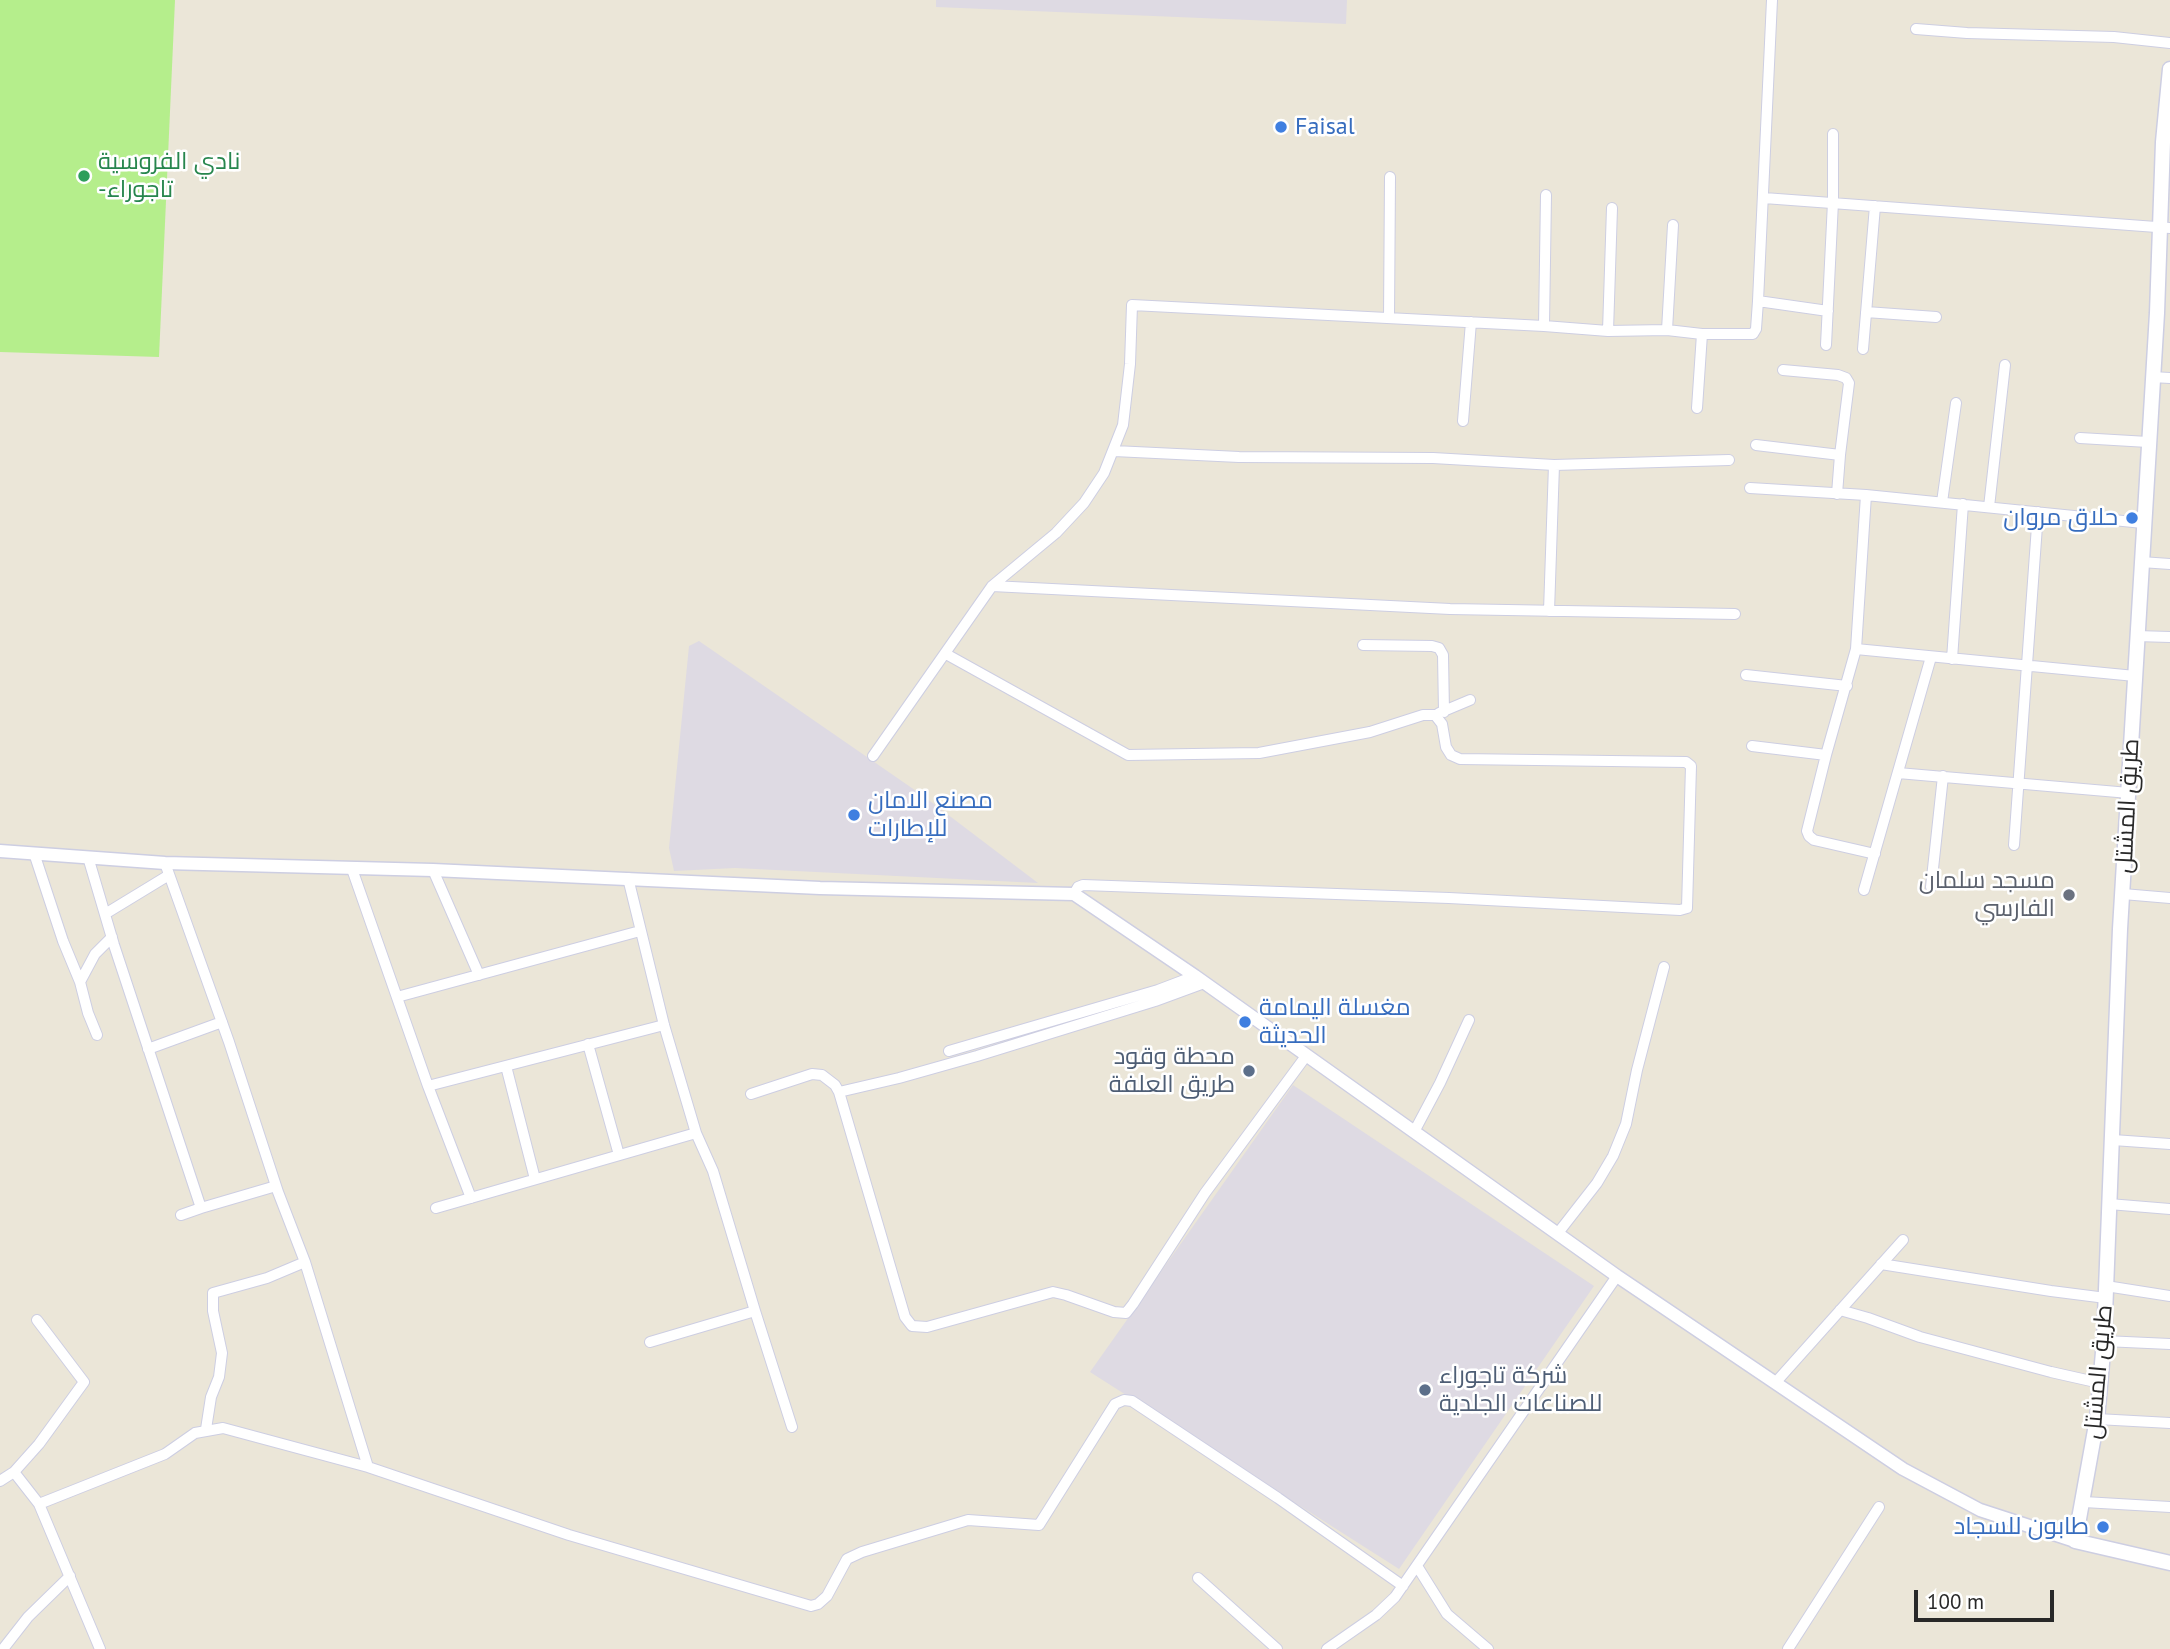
<!DOCTYPE html>
<meta charset="utf-8">
<style>
body{margin:0}
#map{position:relative;width:2170px;height:1649px;overflow:hidden;background:#ebe6d8;font-family:"PT Sans",sans-serif}
canvas{display:block}
.scale{position:absolute;left:1914px;top:1590px;width:140px;height:32px;box-sizing:border-box;border:4px solid #282828;border-top:0;padding-left:9px;font-size:21px;line-height:24px;white-space:nowrap;color:#282828;-webkit-text-stroke:5px #fff;paint-order:stroke}
</style>
<div id="map">
<canvas width="2170" height="1649"></canvas>
<div class="scale">100 m</div>
</div>
<script>
const context = document.querySelector('canvas').getContext('2d');
context.lineJoin = 'round';
function fillPath(path, color) { context.fillStyle = color; context.fill(path, 'evenodd'); }
const poly = rows => new Path2D(rows.map(r => 'M' + r).join(''));
function stroke(path, color, width, dash) { context.strokeStyle = color; context.lineWidth = width; context.lineCap = dash ? 'butt' : 'round'; context.setLineDash(dash || []); context.stroke(path); }
function write(font, color, halo, rows, align = 'center') {
  context.font = font + ' "PT Sans",Cairo,sans-serif'; context.lineWidth = 5; context.setLineDash([]); context.textBaseline = 'middle'; context.strokeStyle = halo; context.fillStyle = color; for (const [text, x, y, turn = 0] of rows) {
    context.save(); context.translate(x, y); context.rotate((+turn || 0) * Math.PI / 180); context.textAlign = isNaN(turn) ? turn : align; if (halo) context.strokeText(text, 0, 0); context.fillText(text, 0, 0); context.restore();
  }
}
const industrial = poly([
 [936,0,1347,0,1346,24,936,7],
 [699,641,922,795,1038,883,735,868,674,871,669,848,689,646],
 [1293,1085,1594,1286,1399,1569,1090,1372]
]);
const pitch = poly([
 [0,0,175,0,159,357,0,352]
]);
const minor = poly([
 [1916,29,1967,33,2114,37,2170,43],
 [1764,198,2170,228],
 [1758,301,1828,311],
 [1866,312,1936,317],
 [1389,318,1390,177],
 [1544,326,1546,195],
 [1667,330,1673,225],
 [1608,331,1612,208],
 [1826,345,1833,202,1833,134],
 [1863,349,1875,206],
 [1783,370,1838,375,1846,378,1849,383,1840,455,1837,494],
 [2152,377,2170,378],
 [1697,408,1702,334],
 [1463,421,1471,322],
 [2080,438,2148,442],
 [1756,445,1840,455],
 [1114,451,1239,457,1433,458,1554,465,1729,460],
 [1750,488,1866,495,2143,523],
 [1866,495,1856,649,1826,755,1807,831,1809,836,1814,840,1875,854],
 [1942,502,1956,403],
 [1989,507,2005,365],
 [2141,562,2170,564],
 [992,586,1450,609,1735,614],
 [1549,611,1554,465],
 [2136,636,2170,637],
 [1363,645,1432,646,1439,648,1443,655,1444,712],
 [1856,649,2135,676],
 [946,654,1128,755,1259,753,1370,732,1423,715,1435,715,1442,724,1446,747,1451,755,1460,759,1686,762,1691,766,1687,908,1680,910,1449,898,1083,885,1078,887,1074,894],
 [1952,659,1963,504],
 [1746,675,1847,686],
 [1439,713,1470,700],
 [1752,746,1826,755],
 [873,756,992,586,1056,533,1084,503,1104,473,1123,425,1130,364,1132,305,1544,326,1608,331,1667,330,1702,334,1753,334,1756,329,1758,301,1772,0],
 [1898,773,2129,793],
 [2014,845,2038,512],
 [34,853,63,941,80,982],
 [88,857,114,945,201,1208,276,1186],
 [352,869,428,1086,471,1198],
 [433,870,479,975],
 [628,878,664,1025,696,1133,713,1171,755,1311,792,1427],
 [1931,887,1943,776],
 [1864,890,1931,657],
 [2123,894,2170,898],
 [105,914,169,875],
 [397,997,640,931],
 [97,1035,88,1013,80,982,95,954,112,937],
 [588,1044,619,1155],
 [148,1049,222,1022],
 [949,1051,1158,990,1195,976],
 [506,1066,535,1179],
 [428,1086,664,1025],
 [839,1092,899,1078,977,1056,1155,1001,1204,983],
 [751,1094,812,1074,822,1075,835,1085,839,1092,905,1317,912,1326,927,1327,1053,1292,1066,1295,1114,1312,1126,1313,1133,1304,1205,1193,1306,1056],
 [1414,1132,1440,1083,1469,1020],
 [2113,1140,2170,1144],
 [2109,1204,2170,1209],
 [436,1208,696,1133],
 [181,1215,201,1208],
 [1558,1233,1597,1183,1613,1156,1626,1124,1637,1070,1664,967],
 [1881,1264,2051,1291,2106,1298],
 [2106,1286,2170,1296],
 [1840,1310,1868,1318,1920,1337,2051,1372,2100,1383],
 [37,1320,84,1382,39,1444,14,1472,39,1504],
 [2104,1341,2170,1344],
 [650,1342,755,1311],
 [1776,1382,1903,1240],
 [2097,1419,2170,1423],
 [206,1429,211,1397,219,1377,222,1353,213,1311,213,1293,267,1278,305,1262],
 [368,1467,569,1535,811,1606,818,1604,827,1596,847,1559,862,1552,968,1520,1039,1525,1115,1404,1124,1400,1132,1401,1278,1498,1403,1586],
 [0,1481,14,1472],
 [2084,1502,2170,1507],
 [1417,1566,1447,1614,1488,1649],
 [1198,1578,1277,1649],
 [3,1649,28,1617,70,1576],
 [100,1649,39,1504,165,1454,195,1433,223,1428,368,1467,305,1262,278,1192,229,1042,165,863],
 [1327,1649,1376,1615,1395,1597,1617,1276],
 [1788,1649,1879,1507]
]);
const tertiary = poly([
 [0,851,165,863,433,870,820,888,1074,894,1195,976,1617,1276,1903,1469,1980,1510,2075,1541]
]);
const secondary = poly([
 [2170,69,2163,142,2157,313,2120,929,2104,1341,2097,1419,2075,1541,2170,1563]
]);
const markers = [
 [1281,127,7,"#3f7fe0"],
 [84,176,7,"#2e9e5b"],
 [2132,518,7,"#3f7fe0"],
 [854,815,7,"#3f7fe0"],
 [2069,895,7,"#6b7280"],
 [1245,1022,7,"#3f7fe0"],
 [1249,1071,7,"#5c6f8a"],
 [1425,1390,7,"#5c6f8a"],
 [2103,1527,7,"#3f7fe0"]
];
const shopNames = [
 ["Faisal",1295,127],
 ["حلاق مروان",2118,518,"right"],
 ["مصنع الامان",868,801],
 ["للإطارات",868,829],
 ["مغسلة اليمامة",1259,1008],
 ["الحديثة",1259,1036],
 ["طابون للسجاد",2089,1527,"right"]
];
const leisureNames = [
 ["نادي الفروسية",98,162],
 ["-تاجوراء",98,190]
];
const streetNames = [
 ["طريق المشتل",2128,806,-87],
 ["طريق المشتل",2099,1372,-85]
];
const worshipNames = [
 ["مسجد سلمان",2055,881],
 ["الفارسي",2055,909]
];
const serviceNames = [
 ["محطة وقود",1235,1057],
 ["طريق العلفة",1235,1085],
 ["شركة تاجوراء",1439,1376,"left"],
 ["للصناعات الجلدية",1439,1404,"left"]
];
fillPath(industrial, '#dedae3');
fillPath(pitch, '#b5ee8c');
stroke(minor, '#cdcee2', 12);
stroke(tertiary, '#cdcee2', 15);
stroke(secondary, '#cdcee2', 17);
stroke(minor, '#fff', 10);
stroke(tertiary, '#fff', 12);
stroke(secondary, '#fff', 14);
for (const [x, y, r, color] of markers) { const dot = new Path2D(); dot.arc(x, y, r, 0, 2 * Math.PI); context.fillStyle = color; context.fill(dot); stroke(dot, '#fff', 2.5); }
write('24px', '#366cbe', '#fff', shopNames, 'left');
write('24px', '#27864d', '#fff', leisureNames, 'left');
write('24px', '#282828', '#fff', streetNames);
write('24px', '#5b616d', '#fff', worshipNames, 'right');
write('24px', '#4e5e75', '#fff', serviceNames, 'right');
</script>
